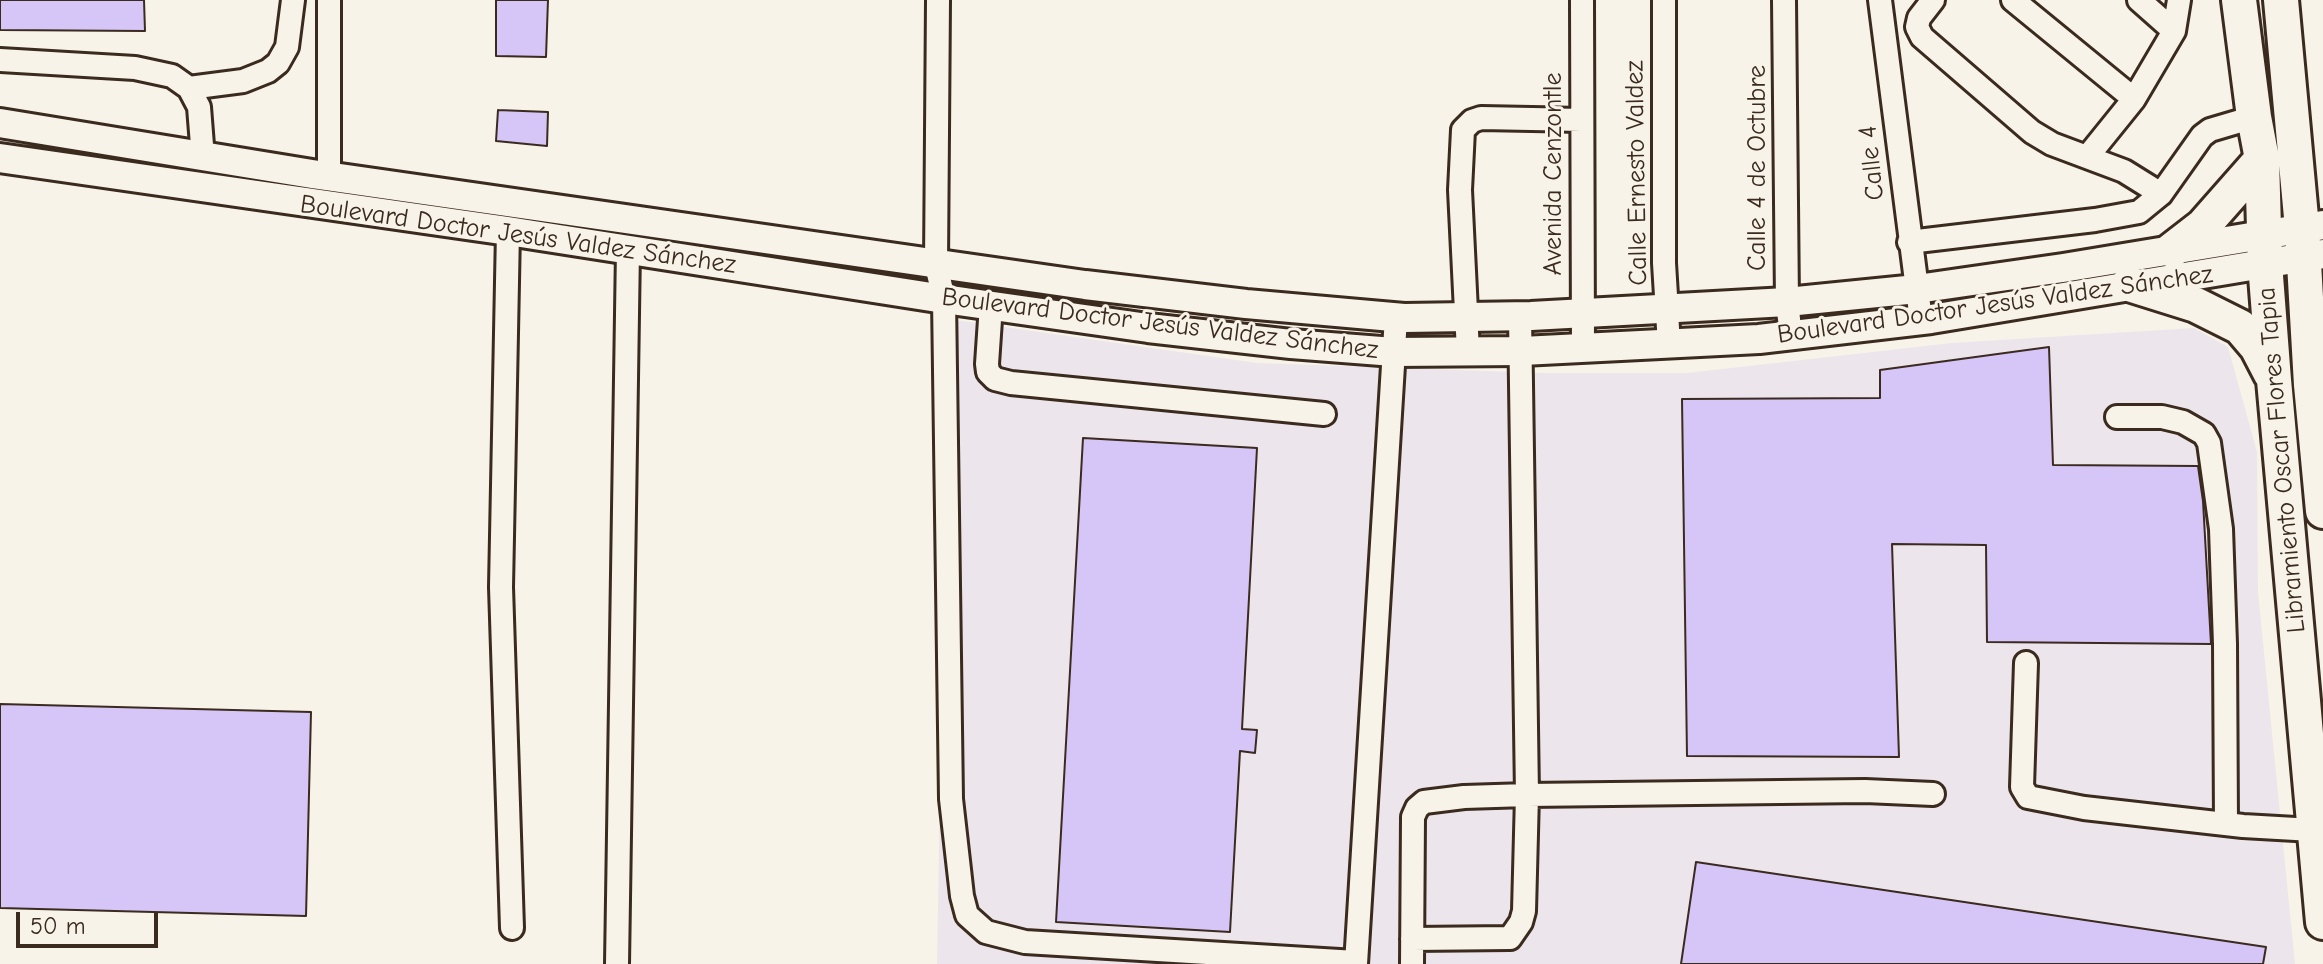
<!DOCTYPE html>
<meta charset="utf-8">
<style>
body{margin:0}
#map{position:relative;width:2323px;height:964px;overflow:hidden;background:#f7f3e8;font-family:"Comic Neue",sans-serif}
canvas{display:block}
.scale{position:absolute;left:16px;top:912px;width:142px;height:36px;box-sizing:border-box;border:4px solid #3b2a1e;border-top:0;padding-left:10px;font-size:24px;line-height:28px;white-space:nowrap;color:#3b2a1e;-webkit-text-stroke:6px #f7f3e8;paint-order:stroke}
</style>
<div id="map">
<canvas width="2323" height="964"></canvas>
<div class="scale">50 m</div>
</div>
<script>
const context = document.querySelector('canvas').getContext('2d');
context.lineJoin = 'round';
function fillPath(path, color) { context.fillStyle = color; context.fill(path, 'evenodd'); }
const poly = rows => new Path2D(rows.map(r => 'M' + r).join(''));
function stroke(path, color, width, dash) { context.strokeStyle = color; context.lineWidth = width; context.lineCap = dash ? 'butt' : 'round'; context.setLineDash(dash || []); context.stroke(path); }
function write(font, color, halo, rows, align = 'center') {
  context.font = font + ' "Comic Neue",sans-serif'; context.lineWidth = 6; context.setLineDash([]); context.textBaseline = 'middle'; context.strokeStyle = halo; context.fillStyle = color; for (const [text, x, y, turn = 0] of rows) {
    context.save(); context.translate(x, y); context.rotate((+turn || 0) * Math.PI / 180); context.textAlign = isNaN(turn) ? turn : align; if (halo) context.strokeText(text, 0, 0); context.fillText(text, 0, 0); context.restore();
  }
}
const built = poly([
 [948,319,1257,363,1544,373,1687,373,1952,343,2194,328,2228,347,2257,452,2258,592,2295,964,937,964]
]);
const building = poly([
 [0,0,144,0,145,31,0,30,0,0],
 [496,0,548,0,546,57,496,56,496,0],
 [498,110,548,112,547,146,496,141,498,110],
 [2049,347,2053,465,2198,466,2203,501,2211,644,1987,642,1986,545,1892,544,1899,757,1687,756,1682,399,1880,398,1880,370,2049,347],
 [1083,438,1257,448,1242,729,1257,730,1255,753,1240,751,1230,932,1056,922,1083,438],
 [0,704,311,712,306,916,0,908,0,704],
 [1696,862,2266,947,2263,964,1681,964,1696,862]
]);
const minor = poly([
 [938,0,936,265,944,299,951,799,962,896,967,915,986,932,1025,942,1356,962],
 [1582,0,1583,348],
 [1664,0,1664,263,1669,345],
 [1784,0,1787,302,1791,336],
 [1880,0,1921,320],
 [1933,0,1919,18,1917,27,1922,37,2032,132,2052,144,2124,171,2161,194],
 [2013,0,2134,99],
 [2139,0,2174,31],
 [0,60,135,68,172,76,189,88,199,107,203,158],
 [189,88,243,81,268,71,278,63,287,47,293,0],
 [2088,156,2134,99,2174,31,2179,0],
 [329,177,329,0],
 [508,231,501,587,512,928],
 [1909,242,2095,220,2139,212,2161,194,2202,136,2210,130,2254,117],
 [991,305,987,364,988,372,995,379,1011,383,1324,414],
 [1468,352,1460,190,1463,130,1472,121,1481,118,1582,120],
 [2117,417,2162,417,2183,422,2204,434,2209,443,2221,529,2225,644,2226,824],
 [2026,663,2022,787,2028,797,2084,808,2243,826,2313,830,2323,827],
 [1412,939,1510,938,1521,922,1524,911,1527,795,1520,316],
 [617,964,628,249],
 [1356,964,1396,317],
 [1412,964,1413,817,1417,808,1424,802,1464,797,1527,795,1865,791,1933,794]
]);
const major = poly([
 [0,123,312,174,1085,285,1246,304,1404,318,1531,316,1787,302,1917,289,2063,268,2323,225],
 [0,158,508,231,944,299,1148,328,1291,344,1394,352,1522,351,1759,339,1931,319,2323,254]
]);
const highway = poly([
 [2239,0,2254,117,2262,159,2265,263,2274,380,2323,922],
 [2281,0,2302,228,2311,385,2323,511],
 [2172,250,2203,226,2262,159],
 [2129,284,2196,305,2240,327,2257,347,2271,374]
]);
const streetNames = [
 ["Calle 4",1872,163,-96],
 ["Calle 4 de Octubre",1758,168,-90],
 ["Calle Ernesto Valdez",1637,173,-91],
 ["Avenida Cenzontle",1554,174,-90],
 ["Boulevard Doctor Jesús Valdez Sánchez",518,235,8],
 ["Boulevard Doctor Jesús Valdez Sánchez",1995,305,-8],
 ["Boulevard Doctor Jesús Valdez Sánchez",1160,324,7],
 ["Libramiento Oscar Flores Tapia",2282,460,-95]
];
fillPath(built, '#ede5ec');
fillPath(building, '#d6c5f7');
stroke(building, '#3b2a1e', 2);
stroke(minor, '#3b2a1e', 28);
stroke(major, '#3b2a1e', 34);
stroke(highway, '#3b2a1e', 40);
stroke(minor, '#f7f3e8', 22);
stroke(major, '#f7f3e8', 28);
stroke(highway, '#f7f3e8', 34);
write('26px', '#3b2a1e', '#f7f3e8', streetNames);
</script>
